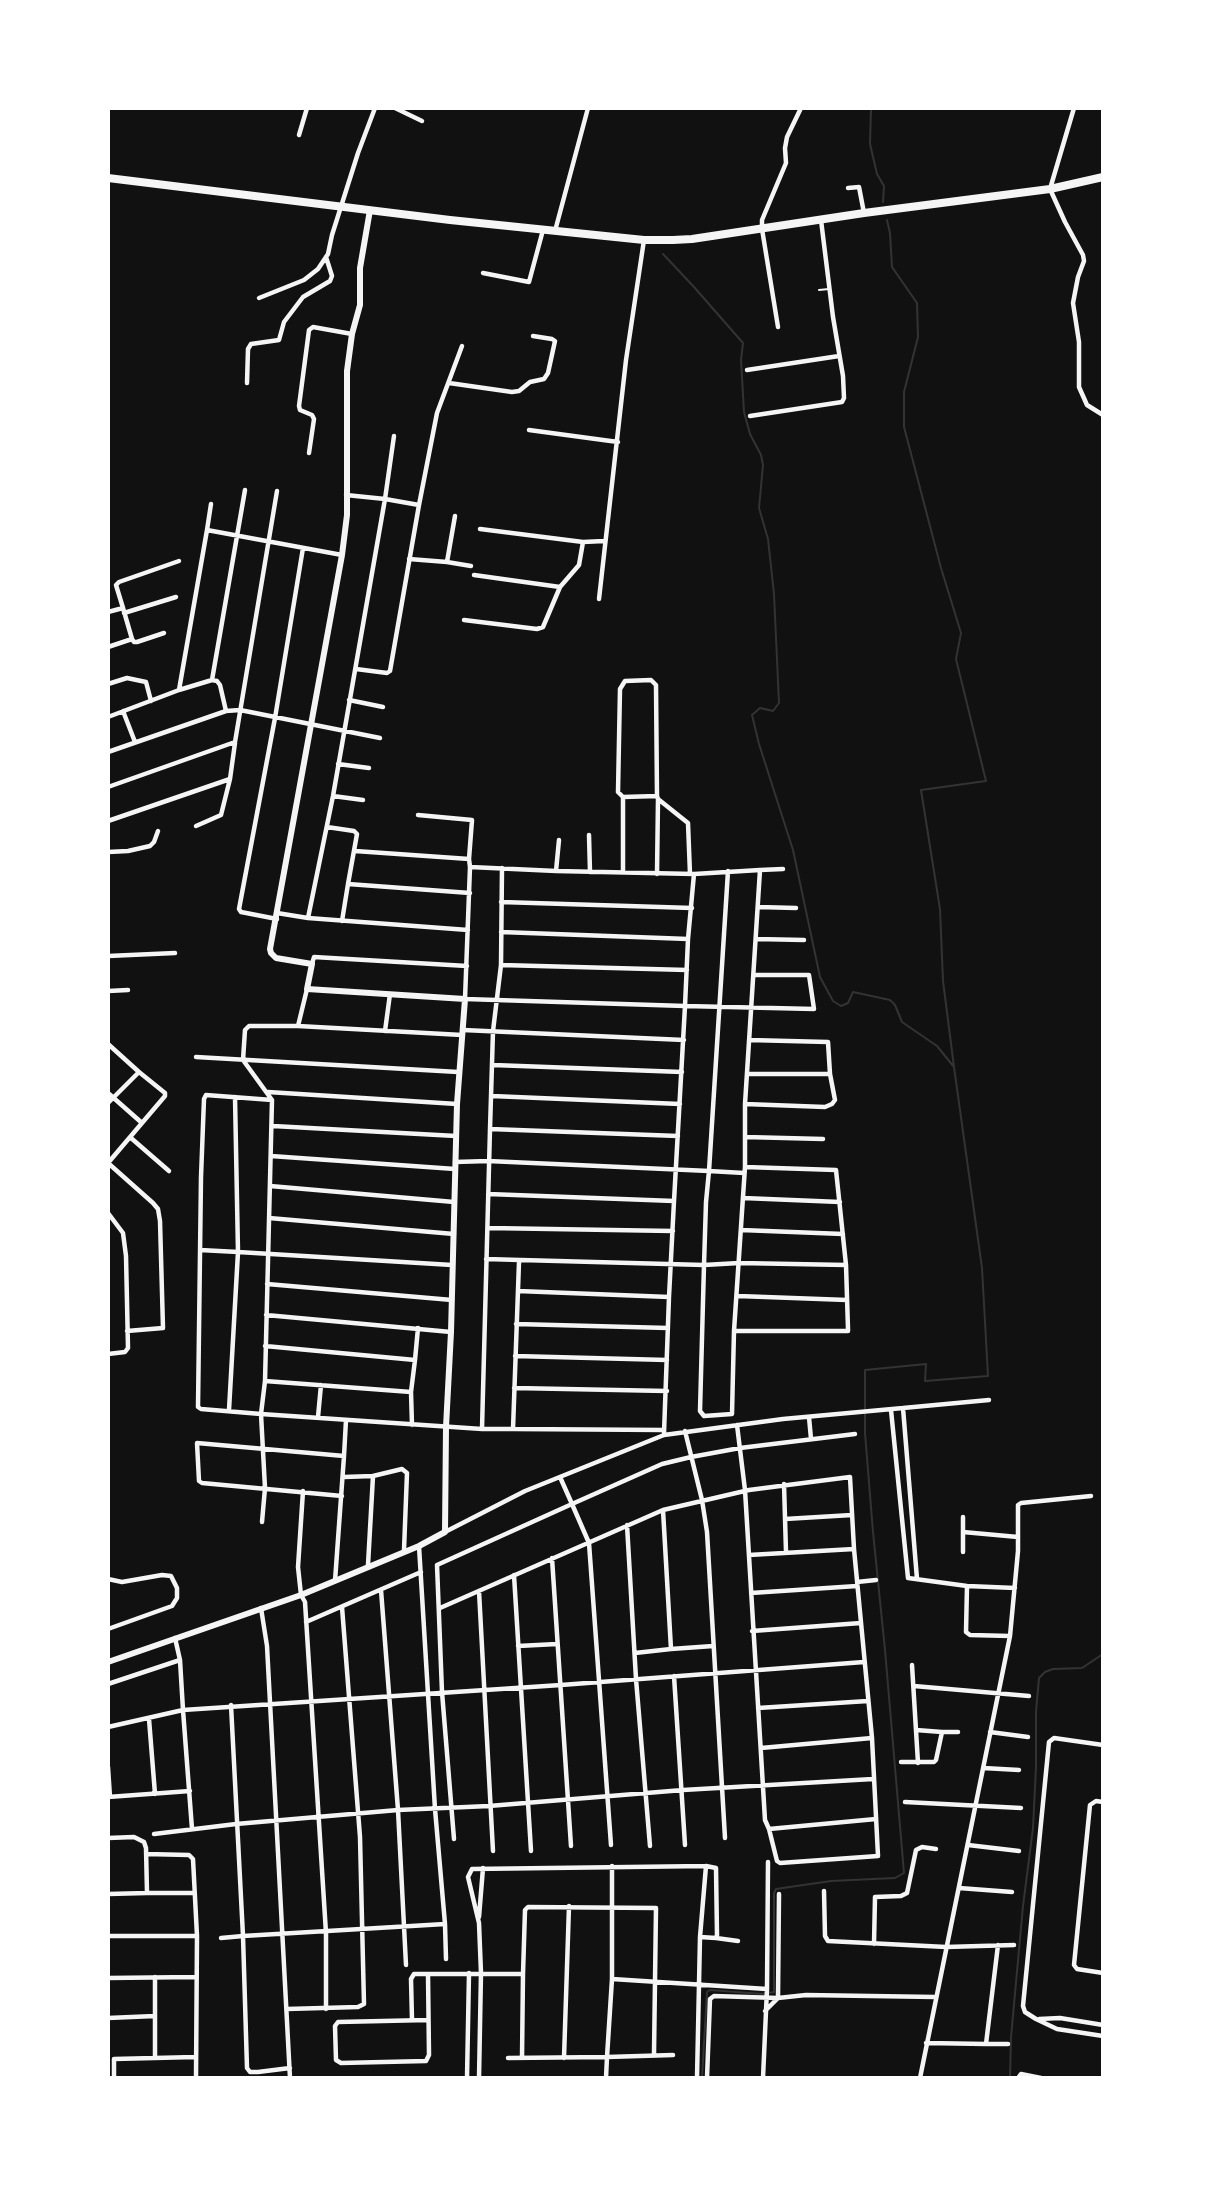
<!DOCTYPE html>
<style>
body{margin:0}
#map{position:relative;width:1211px;height:2186px;overflow:hidden;background:#111;font-family:"PT Sans Narrow",sans-serif}
canvas{display:block}
.frame{position:absolute;inset:0;border:110px solid #fff;pointer-events:none}
</style>
<div id="map">
<canvas width="1211" height="2186"></canvas>
<div class="frame"></div>
</div>
<script>
const context = document.querySelector('canvas').getContext('2d');
context.lineJoin = 'round';
const poly = rows => new Path2D(rows.map(r => 'M' + r).join(''));
function stroke(path, color, width, dash) { context.strokeStyle = color; context.lineWidth = width; context.lineCap = dash ? 'butt' : 'round'; context.setLineDash(dash || []); context.stroke(path); }
const stream = poly([
 [871,108,870,144,877,174,884,186,883,202],
 [887,220,890,233,892,267,917,303,918,337,904,392,904,427,941,568,961,633,956,659,986,781,921,790,940,909,943,981,954,1067],
 [663,254,694,287,743,343,741,360,744,412,750,434,761,455,763,465,759,508,768,539,774,594,779,703,773,711,760,708,752,715,759,744,793,850,820,977,833,1001,841,1006,848,1003,853,992,890,1000,895,1005,902,1022,937,1046,954,1067,982,1268,988,1376,925,1381,926,1364,865,1370,865,1433,873,1532,885,1650,904,1873,895,1878,831,1881,776,1889,774,1893,774,1992,762,1994,710,1990,707,1992,702,2078],
 [1010,2078,1011,2037,1023,1906,1033,1828,1036,1767,1036,1712,1039,1678,1045,1672,1053,1669,1082,1668,1103,1654]
]);
const service = poly([
 [819,290,829,289]
]);
const minor = poly([
 [395,108,422,121],
 [1074,108,1050,189,1065,222,1083,255,1084,261,1078,277,1073,303,1079,342,1079,387,1087,405,1103,415],
 [299,135,307,108],
 [848,188,859,187,864,213],
 [555,231,588,108],
 [483,273,529,282,543,230],
 [259,298,304,280,318,269,328,254,332,235,358,153,375,108],
 [778,327,762,229,762,220,786,163,785,148,787,137,801,108],
 [747,370,839,356],
 [247,383,248,349,251,344,279,340,284,322,303,297,330,281,332,276,326,257],
 [449,383,512,392,519,391,530,382,544,379,548,373,555,341,552,339,533,336],
 [750,416,842,402,844,398,843,376,833,317,821,220],
 [529,430,618,442],
 [309,453,314,419,312,415,300,410,299,406,309,330,313,327,352,334],
 [419,505,437,413,462,346],
 [480,529,583,542,604,541],
 [207,530,211,504],
 [409,559,447,562,455,516],
 [447,562,471,566],
 [474,575,560,587],
 [599,599,626,360,644,240],
 [108,612,123,608,116,585,119,582,179,561],
 [124,613,176,597],
 [464,620,537,629,543,627,560,587,579,565,583,542],
 [132,639,134,642,137,642,164,633],
 [108,647,132,639,123,608],
 [356,669,387,673,390,671,419,505,385,499,394,436],
 [212,680,245,490],
 [108,684,127,678,146,682,151,701],
 [179,690,207,530,342,555],
 [349,700,383,707],
 [123,711,135,742],
 [226,711,240,710,380,738],
 [108,717,179,690,212,680,217,681,220,685,226,711,108,752],
 [338,764,369,768],
 [108,787,235,742,277,491],
 [333,796,363,800],
 [657,796,623,797,618,792,620,689,625,681,651,680,656,685,657,796,658,799,688,823,690,874],
 [418,815,472,820,469,859],
 [108,821,230,779,235,743],
 [196,826,221,815,230,779],
 [327,827,354,831,357,834,348,884],
 [589,835,590,872],
 [355,851,469,859,470,867,556,871,694,874,760,870,745,1104,745,1167,734,1331,732,1414,704,1416,700,1411,704,1265,521,1260,519,1262,513,1429,664,1430],
 [108,852,128,851,150,846,154,842,158,831],
 [470,867,465,999,685,1006,674,1201,488,1194],
 [502,868,501,965,493,1031,490,1129,678,1136],
 [760,870,783,869],
 [556,871,559,840],
 [623,872,623,797],
 [657,874,658,799],
 [694,874,688,939,685,1006,814,1009,809,975,754,975],
 [501,902,692,908],
 [758,907,796,908],
 [277,913,308,918,468,930],
 [308,918,333,796,385,499,346,495],
 [277,919,241,912,239,909,275,718,303,548],
 [342,921,348,884,470,893],
 [501,932,688,939],
 [756,939,804,940],
 [108,956,175,953],
 [312,964,314,957,467,966],
 [501,965,687,970],
 [307,989,298,1026,462,1035],
 [108,991,128,990],
 [463,1030,684,1040],
 [385,1031,390,994],
 [108,1044,139,1072,108,1103],
 [196,1057,458,1072],
 [493,1065,682,1072],
 [139,1072,165,1093,165,1096,142,1123],
 [748,1074,830,1074],
 [268,1092,457,1104],
 [108,1093,142,1123,108,1163],
 [492,1096,680,1104],
 [272,1100,206,1095,204,1099,201,1177,198,1407,201,1409,261,1414,265,1381,272,1100,243,1060,245,1030,249,1026,298,1026],
 [745,1104,825,1107,832,1104,835,1100,830,1074,828,1042,749,1040],
 [273,1126,456,1136],
 [745,1137,823,1139],
 [131,1138,169,1171],
 [271,1156,455,1169],
 [455,1162,488,1161,709,1171,728,871],
 [108,1163,153,1203,158,1209,160,1221,163,1328,127,1331],
 [744,1173,709,1171,706,1202,704,1265,739,1263,846,1265],
 [270,1186,454,1202],
 [743,1198,840,1202],
 [108,1213,123,1233,126,1256,128,1348,125,1352,108,1354],
 [269,1218,454,1234],
 [488,1228,673,1231],
 [741,1230,843,1234],
 [200,1250,238,1252,235,1097],
 [486,1259,520,1260],
 [267,1284,452,1300],
 [518,1291,669,1297,664,1433],
 [738,1296,847,1300],
 [669,1297,674,1201],
 [266,1315,451,1332],
 [516,1324,668,1328],
 [734,1331,848,1331,848,1329,846,1265,836,1170,745,1167],
 [515,1356,667,1360],
 [415,1360,418,1328],
 [265,1381,411,1392,415,1360,265,1346],
 [514,1388,667,1391],
 [411,1392,412,1425],
 [903,1408,989,1400],
 [229,1410,238,1252,452,1265],
 [891,1410,908,1578,967,1586,1015,1588],
 [318,1417,321,1385],
 [809,1417,811,1439],
 [737,1425,745,1490,765,1820,769,1829],
 [482,1429,513,1429],
 [685,1431,702,1500,707,1532,725,1838],
 [373,1476,402,1469,407,1473,404,1550],
 [344,1477,373,1476,368,1565],
 [784,1484,786,1552],
 [303,1491,298,1567,301,1595,305,1602,326,1933,326,2009],
 [342,1496,202,1483,199,1481,197,1443,344,1456,346,1420],
 [785,1519,852,1515],
 [262,1522,265,1488,261,1414,482,1429,490,1129],
 [627,1525,636,1679,650,1846],
 [445,1532,525,1491,664,1435,783,1419,903,1408,917,1579],
 [963,1532,1018,1537],
 [419,1546,435,1809,445,1924,446,1959],
 [854,1549,872,1738,878,1856,780,1863,777,1861,769,1829,876,1819],
 [963,1552,963,1517],
 [552,1558,571,1846],
 [514,1575,531,1851],
 [108,1579,122,1582,162,1575,171,1576,177,1588,177,1598,172,1606,108,1629],
 [335,1581,344,1456],
 [857,1582,876,1580],
 [967,1586,966,1632,970,1635,1010,1636],
 [381,1590,398,1810,406,1965],
 [479,1591,493,1851],
 [751,1593,857,1586],
 [261,1608,267,1646,290,2078],
 [440,1608,663,1510,749,1490,850,1477,854,1549,749,1555],
 [306,1622,421,1572],
 [752,1631,861,1623],
 [518,1646,557,1644],
 [671,1649,713,1646],
 [635,1653,671,1649,663,1510],
 [912,1665,918,1763],
 [674,1676,685,1845],
 [108,1684,180,1660],
 [914,1686,1029,1696],
 [231,1705,243,1936,445,1924],
 [758,1708,868,1701],
 [149,1719,155,1794],
 [108,1727,183,1710,180,1660,175,1638],
 [942,1732,958,1732],
 [990,1732,1028,1737],
 [1103,1745,1054,1738,1049,1742,1023,2006,1025,2012,1036,2019,1057,2029,1103,2036],
 [761,1748,872,1738],
 [901,1762,934,1762,936,1760,942,1732,916,1730],
 [108,1767,110,1797],
 [983,1768,1019,1770],
 [108,1797,190,1791],
 [905,1802,1021,1808],
 [1103,1802,1096,1801,1090,1805,1074,1965,1077,1969,1103,1973],
 [192,1829,183,1710,561,1685,864,1662],
 [154,1834,236,1824,398,1810,489,1806,683,1790,873,1779],
 [108,1838,134,1837,144,1842,146,1848,147,1893,108,1894],
 [454,1839,442,1692,437,1565,572,1504,560,1477],
 [611,1845,589,1543,572,1504,662,1464,691,1457,740,1448,855,1434],
 [968,1845,1019,1851],
 [146,1854,189,1855,193,1859,197,1936,196,2078],
 [959,1888,1012,1892],
 [824,1891,825,1936,828,1941,946,1947,1014,1945],
 [147,1893,194,1893],
 [479,1917,483,1868],
 [108,1936,197,1936],
 [700,1937,716,1938,717,1935,716,1868,706,1866],
 [221,1938,243,1936,247,2068,250,2072,258,2072,290,2068],
 [716,1938,738,1941],
 [874,1944,875,1897,901,1896,907,1893,916,1850,922,1847,936,1849],
 [428,1974,429,2055,426,2061,341,2063,336,2060,335,2026,338,2022,428,2020],
 [155,1977,155,2058],
 [108,1978,195,1977],
 [612,1979,767,1989],
 [287,2009,358,2007,364,2004,360,1837,342,1607],
 [765,2011,778,1998,779,1894],
 [108,2018,155,2016],
 [1039,2019,1060,2018,1103,2025],
 [412,2020,411,1979,414,1974,523,1974],
 [926,2043,986,2044,998,1945],
 [986,2044,1008,2044],
 [508,2058,607,2057,612,1979,612,1866],
 [522,2058,523,1974,525,1910,528,1907,656,1908,654,2054],
 [564,2058,569,1906],
 [114,2078,114,2059,195,2057],
 [467,2078,469,1973],
 [479,2078,481,1973,479,1923,468,1877,472,1869,706,1866,700,1937,697,2078],
 [606,2078,607,2057,673,2055],
 [707,2078,710,1999,714,1996,778,1998,806,1995,935,1997],
 [763,2078,767,1989,768,1862],
 [920,2078,1010,1636,1018,1551,1018,1505,1021,1503,1091,1496],
 [1018,2078,1021,2074,1041,2078]
]);
const tertiary = poly([
 [108,1662,301,1595,419,1546,445,1532,446,1427,451,1332,457,1104,465,999,307,989,312,964,276,958,271,953,270,949,342,555,347,515,347,371,352,334,360,305,360,268,370,210]
]);
const trunk = poly([
 [108,178,450,220,644,240,673,240,692,239,864,213,1050,189,1103,177]
]);
stroke(stream, '#333', 2);
stroke(service, '#f5f5f5', 2);
stroke(minor, '#f5f5f5', 4.5);
stroke(tertiary, '#f5f5f5', 6);
stroke(trunk, '#f5f5f5', 8);
</script>
